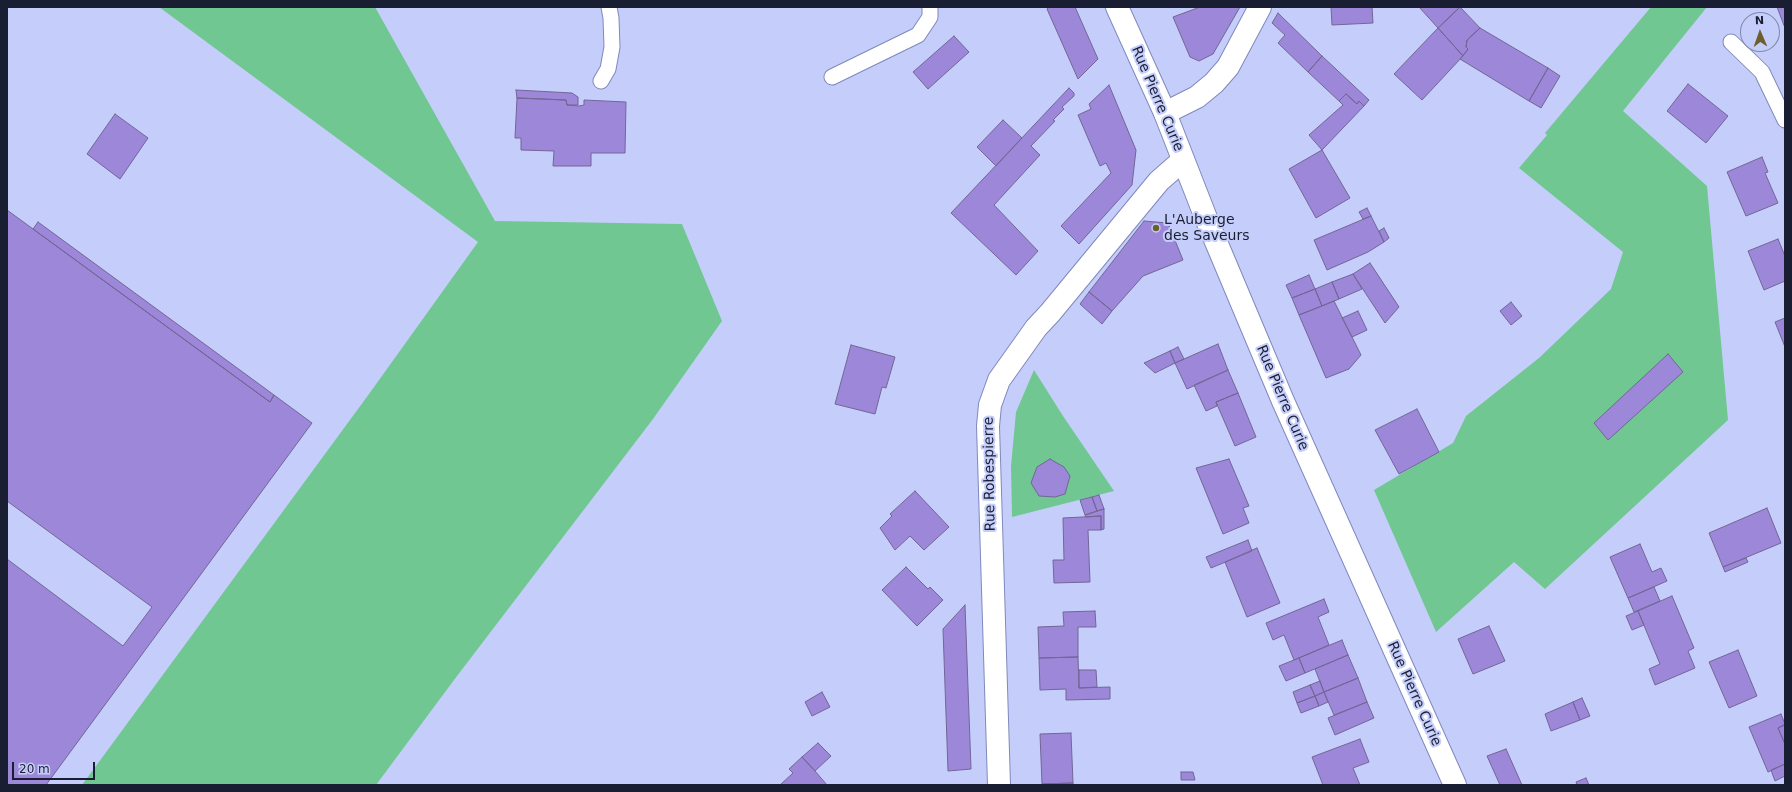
<!DOCTYPE html>
<style>
body{margin:0}
#map{position:relative;width:1792px;height:792px;overflow:hidden;background:#c5cefa;font-family:"DejaVu Sans",sans-serif}
canvas{display:block}
.frame{position:absolute;inset:0;border:8px solid #1a1e32;pointer-events:none}
.north{position:absolute;left:1740px;top:12px;width:40px;height:40px;box-sizing:border-box;background:#c5cefa;border:1px solid #8188aa;border-radius:50%;rotate:358deg;font-size:11px;font-weight:700;line-height:16px;text-align:center;color:#1a1e32}
.north::after{content:'';display:block;margin:auto;width:14px;height:18px;background:#6c5f2c;clip-path:polygon(50% 0,100% 100%,50% 72%,0 100%)}
.scale{position:absolute;left:12px;top:762px;width:83px;height:18px;box-sizing:border-box;border:2px solid #1a1e32;border-top:0;padding-left:5px;font-size:12px;line-height:14px;white-space:nowrap;color:#1a1e32;-webkit-text-stroke:3px #c5cefa;paint-order:stroke}
</style>
<div id="map">
<canvas width="1792" height="792"></canvas>
<div class="frame"></div>
<div class="north">N</div>
<div class="scale">20 m</div>
</div>
<script>
const context = document.querySelector('canvas').getContext('2d');
context.lineJoin = 'round';
function fillPath(path, color) { context.fillStyle = color; context.fill(path, 'evenodd'); }
const poly = rows => new Path2D(rows.map(r => 'M' + r).join(''));
function stroke(path, color, width, dash) { context.strokeStyle = color; context.lineWidth = width; context.lineCap = dash ? 'butt' : 'round'; context.setLineDash(dash || []); context.stroke(path); }
function write(font, color, halo, rows, align = 'center') {
  context.font = font + ' "DejaVu Sans",sans-serif'; context.lineWidth = 4; context.setLineDash([]); context.textBaseline = 'middle'; context.strokeStyle = halo; context.fillStyle = color; for (const [text, x, y, turn = 0] of rows) {
    context.save(); context.translate(x, y); context.rotate((+turn || 0) * Math.PI / 180); context.textAlign = isNaN(turn) ? turn : align; if (halo) context.strokeText(text, 0, 0); context.fillText(text, 0, 0); context.restore();
  }
}
const green = poly([
 [159,7,375,7,495,221,682,224,722,321,653,419,454,680,376,785,82,785,369,394,478,242],
 [1651,7,1707,7,1623,111,1707,186,1728,420,1545,589,1514,562,1436,632,1374,490,1453,443,1466,416,1539,358,1611,289,1623,252,1519,168,1547,135,1545,133],
 [1034,370,1063,416,1114,491,1012,517,1011,466,1016,412]
]);
const building = poly([
 [1049,7,1075,7,1098,59,1078,79,1047,9,1049,7],
 [1200,7,1240,7,1213,54,1199,61,1190,57,1173,17,1200,7],
 [1331,7,1372,7,1373,23,1332,25,1331,7],
 [1419,7,1460,7,1438,28,1419,7],
 [1460,7,1480,28,1467,40,1466,47,1468,49,1463,56,1438,28,1460,7],
 [1777,7,1785,7,1785,28,1777,7],
 [1278,13,1322,56,1308,72,1278,43,1285,35,1272,23,1278,13],
 [1438,28,1463,56,1422,100,1394,74,1438,28],
 [1480,28,1548,68,1529,101,1460,59,1468,49,1466,47,1467,40,1480,28],
 [954,36,969,52,928,89,913,72,954,36],
 [1322,56,1369,100,1364,106,1359,101,1357,104,1346,94,1339,101,1308,72,1322,56],
 [1548,68,1560,76,1541,108,1529,101,1548,68],
 [1688,84,1728,116,1706,143,1667,111,1688,84],
 [1109,85,1136,150,1132,185,1079,244,1061,226,1111,173,1106,163,1100,166,1078,115,1091,109,1089,104,1109,85],
 [1069,88,1074,93,1074,96,1062,107,1064,109,1053,120,1055,121,1031,146,1040,155,994,205,1038,251,1016,275,951,213,1069,88],
 [516,90,572,93,578,97,578,105,567,105,566,100,517,98,516,90],
 [1346,94,1357,104,1359,101,1364,106,1322,150,1309,135,1343,105,1339,101,1346,94],
 [517,98,566,100,567,105,579,106,584,105,584,100,626,102,625,153,591,153,591,166,553,166,554,151,521,150,521,138,515,138,517,98],
 [115,114,148,138,120,179,87,154,115,114],
 [1003,120,1022,138,996,166,977,147,1003,120],
 [1322,150,1350,198,1316,218,1289,169,1322,150],
 [1762,157,1768,172,1765,173,1778,203,1746,216,1727,172,1762,157],
 [1367,208,1371,216,1363,219,1359,212,1367,208],
 [7,210,270,402,274,395,312,423,46,785,7,785,7,559,123,646,152,607,7,501,7,210],
 [1371,216,1384,242,1368,252,1327,270,1314,240,1371,216],
 [1144,221,1168,223,1183,260,1143,276,1112,311,1089,292,1144,221],
 [38,222,274,395,270,402,33,229,38,222],
 [1384,228,1389,238,1384,242,1379,231,1384,228],
 [1778,239,1785,256,1785,281,1764,290,1748,251,1778,239],
 [1370,263,1399,307,1385,323,1353,274,1370,263],
 [1353,274,1362,289,1339,299,1332,282,1353,274],
 [1309,275,1315,289,1292,298,1286,285,1309,275],
 [1332,282,1339,299,1322,306,1315,289,1332,282],
 [1315,289,1322,306,1299,315,1292,298,1315,289],
 [1089,292,1112,311,1102,324,1080,304,1089,292],
 [1334,301,1361,355,1349,369,1326,378,1299,315,1334,301],
 [1511,302,1522,316,1511,325,1500,311,1511,302],
 [1358,311,1367,330,1352,337,1342,318,1358,311],
 [1785,318,1785,347,1775,322,1785,318],
 [1218,344,1228,370,1187,389,1175,363,1218,344],
 [851,345,895,357,886,388,882,387,875,414,835,404,851,345],
 [1178,347,1184,359,1175,363,1170,351,1178,347],
 [1170,351,1175,363,1155,373,1144,363,1170,351],
 [1668,354,1683,372,1608,440,1594,423,1668,354],
 [1228,370,1238,393,1216,402,1217,406,1206,411,1194,385,1228,370],
 [1238,393,1256,437,1235,446,1216,402,1238,393],
 [1417,409,1439,452,1399,474,1375,430,1417,409],
 [1050,459,1064,467,1070,476,1065,494,1055,497,1039,496,1031,483,1037,467,1050,459],
 [1229,459,1249,506,1243,508,1249,523,1223,534,1196,468,1229,459],
 [915,491,949,527,924,550,910,536,895,550,880,528,892,516,890,514,915,491],
 [1099,495,1104,509,1097,511,1092,497,1099,495],
 [1092,497,1097,511,1085,515,1080,500,1092,497],
 [1767,508,1781,543,1723,567,1709,533,1767,508],
 [1104,509,1104,529,1101,530,1101,516,1086,517,1085,515,1104,509],
 [1101,516,1101,530,1088,530,1090,582,1054,583,1053,560,1064,560,1063,518,1101,516],
 [1248,540,1252,551,1211,568,1206,557,1248,540],
 [1640,544,1652,572,1661,568,1667,581,1628,598,1610,557,1640,544],
 [1257,548,1280,603,1247,617,1225,562,1257,548],
 [1746,558,1748,562,1725,572,1723,567,1746,558],
 [906,567,928,589,930,587,943,600,917,626,882,590,906,567],
 [1654,587,1660,601,1634,612,1628,598,1654,587],
 [1672,596,1694,648,1688,651,1695,668,1655,685,1649,669,1660,664,1638,611,1672,596],
 [1324,599,1329,612,1318,617,1329,645,1294,660,1284,635,1273,640,1266,623,1324,599],
 [965,605,971,769,948,771,943,629,965,605],
 [1095,611,1096,627,1078,627,1078,657,1039,658,1038,627,1064,626,1063,612,1095,611],
 [1638,611,1644,625,1632,630,1626,616,1638,611],
 [1489,626,1505,661,1473,674,1458,639,1489,626],
 [1342,640,1348,655,1305,673,1299,658,1342,640],
 [1738,650,1757,696,1729,708,1709,662,1738,650],
 [1348,655,1358,678,1324,692,1315,669,1348,655],
 [1078,657,1079,688,1110,687,1110,699,1066,700,1066,689,1040,690,1039,658,1078,657],
 [1299,658,1305,673,1286,681,1279,666,1299,658],
 [1079,670,1096,670,1097,687,1079,688,1079,670],
 [1358,678,1367,702,1334,715,1324,692,1358,678],
 [1320,681,1324,692,1315,696,1310,685,1320,681],
 [1310,685,1315,696,1297,703,1293,692,1310,685],
 [822,692,830,707,812,716,805,702,822,692],
 [1324,692,1328,702,1319,706,1315,696,1324,692],
 [1315,696,1319,706,1301,713,1297,703,1315,696],
 [1582,698,1590,716,1580,720,1573,702,1582,698],
 [1367,702,1374,718,1335,735,1328,718,1367,702],
 [1573,702,1580,720,1551,731,1545,714,1573,702],
 [1781,714,1785,724,1778,728,1785,744,1785,764,1768,772,1749,727,1781,714],
 [1785,725,1785,744,1778,728,1785,725],
 [1071,733,1073,783,1042,784,1040,734,1071,733],
 [1360,739,1369,762,1353,768,1360,785,1323,785,1312,757,1360,739],
 [818,743,831,756,815,771,802,757,818,743],
 [1506,749,1522,785,1500,785,1487,756,1506,749],
 [802,757,815,771,827,785,780,785,793,773,789,769,802,757],
 [1785,764,1785,776,1775,781,1771,770,1785,764],
 [1181,772,1193,772,1195,780,1181,780,1181,772],
 [1586,778,1589,785,1577,785,1576,782,1586,778],
 [1073,783,1073,785,1042,785,1042,784,1073,783]
]);
const service = poly([
 [1731,42,1762,72,1785,120],
 [832,77,918,35,930,17,930,7],
 [601,81,608,69,612,47,611,18,609,7]
]);
const minor = poly([
 [1165,113,1197,97,1214,83,1228,67,1260,7],
 [999,785,988,426,990,405,999,380,1036,328,1050,313,1159,181,1183,160]
]);
const secondary = poly([
 [1117,7,1165,113,1206,218,1283,401,1455,785]
]);
const markers = [
 [1156,228,4,"#6c5f2c"]
];
const streetNames = [
 ["Rue Pierre Curie",1157,99,67],
 ["Rue Pierre Curie",1282,398,67],
 ["Rue Robespierre",990,474,-91],
 ["Rue Pierre Curie",1414,694,66]
];
const poiNames = [
 ["L'Auberge",1164,220],
 ["des Saveurs",1164,236]
];
fillPath(green, '#70c792');
fillPath(building, '#9d87d9');
stroke(building, '#726597', 1);
stroke(service, '#7f89bc', 17);
stroke(minor, '#7f89bc', 24);
stroke(secondary, '#7f89bc', 24);
stroke(service, '#fff', 15);
stroke(minor, '#fff', 22);
stroke(secondary, '#fff', 22);
for (const [x, y, r, color] of markers) { const dot = new Path2D(); dot.arc(x, y, r, 0, 2 * Math.PI); context.fillStyle = color; context.fill(dot); stroke(dot, '#c5cefa', 1.5); }
write('14px', '#1a1e32', '#c5cefa', streetNames);
write('14px', '#1a1e32', '#c5cefa', poiNames, 'left');
</script>
